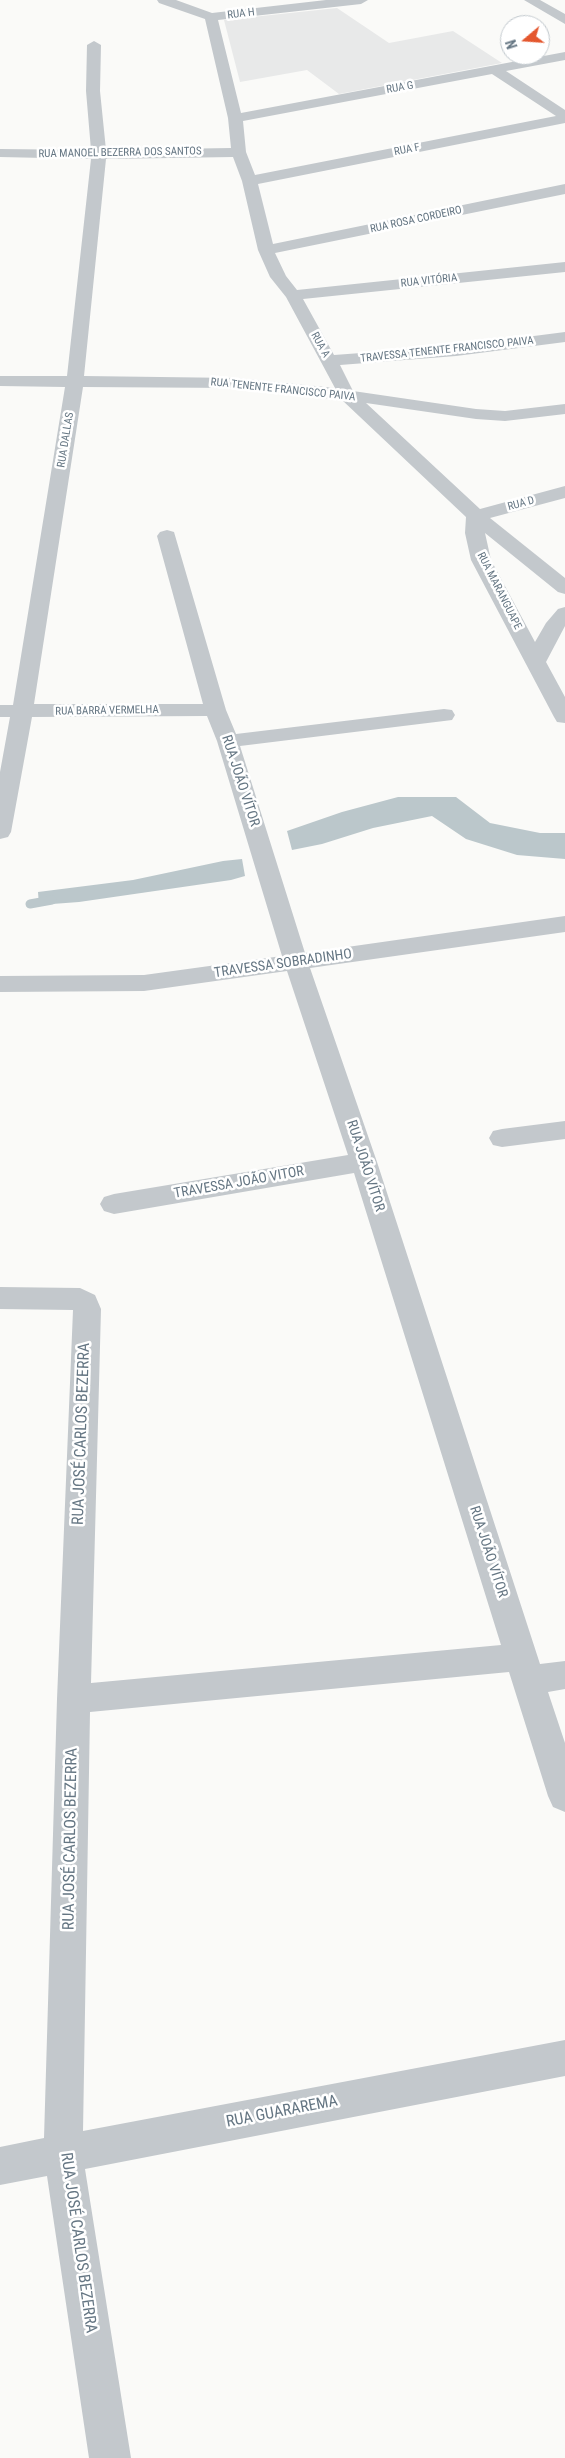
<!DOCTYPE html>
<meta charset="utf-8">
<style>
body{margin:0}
#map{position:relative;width:565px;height:2458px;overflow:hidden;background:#fafaf8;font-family:"Roboto Condensed",sans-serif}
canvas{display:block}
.north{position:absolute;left:500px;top:15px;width:50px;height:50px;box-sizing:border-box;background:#fff;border:1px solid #c1c8cd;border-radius:50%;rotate:252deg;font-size:14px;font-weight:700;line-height:20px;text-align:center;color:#657683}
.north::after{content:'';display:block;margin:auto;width:18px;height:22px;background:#e4572e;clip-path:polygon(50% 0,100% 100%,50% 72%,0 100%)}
</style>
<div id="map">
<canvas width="565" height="2458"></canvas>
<div class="north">N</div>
</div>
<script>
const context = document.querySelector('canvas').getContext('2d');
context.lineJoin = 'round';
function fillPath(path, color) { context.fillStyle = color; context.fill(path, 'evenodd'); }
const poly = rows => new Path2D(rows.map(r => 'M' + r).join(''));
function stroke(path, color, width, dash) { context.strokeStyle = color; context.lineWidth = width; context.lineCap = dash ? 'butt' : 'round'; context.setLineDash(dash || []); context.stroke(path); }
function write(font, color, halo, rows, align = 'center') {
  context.font = font + ' "Roboto Condensed",sans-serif'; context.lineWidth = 5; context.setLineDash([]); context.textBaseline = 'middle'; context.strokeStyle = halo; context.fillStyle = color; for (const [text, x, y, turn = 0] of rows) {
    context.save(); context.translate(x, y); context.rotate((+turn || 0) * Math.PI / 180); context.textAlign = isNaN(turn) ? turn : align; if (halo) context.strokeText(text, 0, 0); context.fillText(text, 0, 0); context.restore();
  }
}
const built = poly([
 [337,8,389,43,453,31,502,63,339,94,307,70,240,82,224,20]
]);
const water = poly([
 [398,797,456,797,490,823,540,833,565,833,565,859,517,855,466,839,432,816,373,828,322,844,292,850,287,831,342,812],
 [242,859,245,876,231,880,79,902,39,905,38,892,133,880,223,861]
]);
const stream = poly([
 [30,904,52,900]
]);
const minor = poly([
 [157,0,176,0,212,13,326,0,368,0,361,4,218,20,241,113,565,52,565,60,506,71,565,110,565,123,258,184,273,244,565,184,565,194,275,253,286,276,297,290,565,262,565,272,303,299,334,355,456,346,565,332,565,342,456,356,340,365,353,391,476,409,505,411,565,404,565,414,505,421,476,419,366,403,480,509,565,486,565,498,490,518,565,578,565,594,558,592,485,533,491,560,535,642,546,623,558,609,565,607,565,626,546,662,565,697,565,723,557,722,554,717,471,560,465,533,466,517,342,400,236,388,83,387,34,704,203,704,157,536,160,532,167,530,174,532,226,710,236,734,444,709,452,710,455,715,452,720,444,721,240,746,305,953,565,916,565,932,310,968,377,1162,540,1664,565,1661,565,1689,548,1692,565,1743,565,1812,553,1807,548,1796,509,1672,90,1712,83,2131,565,2040,565,2076,85,2169,131,2458,89,2458,47,2176,0,2185,0,2147,44,2138,57,1699,73,1310,0,1309,0,1287,80,1288,95,1295,101,1309,91,1683,501,1645,354,1173,114,1214,104,1211,100,1204,104,1197,114,1194,348,1155,287,971,144,991,0,992,0,976,144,975,282,956,217,741,207,716,32,717,11,832,8,837,0,839,0,772,10,717,0,717,0,705,13,705,65,387,0,386,0,376,67,376,91,159,0,157,0,149,91,150,86,91,87,45,94,41,101,45,100,91,106,150,231,148,228,118,205,19,159,3,157,0],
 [492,74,556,116,255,175,246,152,243,121,492,74],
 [233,157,242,181,258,250,270,277,286,297,335,388,236,378,84,376,106,159,233,157],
 [524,0,540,0,565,14,565,24,524,0],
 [565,1121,565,1139,502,1147,493,1145,489,1138,493,1131,502,1129,565,1121]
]);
const farStreetnames = [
 ["RUA H",241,14,-7],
 ["RUA G",400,88,-10],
 ["RUA F",407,150,-11],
 ["RUA MANOEL BEZERRA DOS SANTOS",120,153,-1],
 ["RUA ROSA CORDEIRO",416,220,-12],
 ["RUA VITÓRIA",429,281,-6],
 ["RUA A",320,345,61],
 ["TRAVESSA TENENTE FRANCISCO PAIVA",447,350,-6],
 ["RUA TENENTE FRANCISCO PAIVA",283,390,6],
 ["RUA DALLAS",66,440,-81],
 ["RUA D",521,504,-15],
 ["RUA MARANGUAPE",499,591,63],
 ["RUA BARRA VERMELHA",107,711,-1]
];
const streetNames = [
 ["RUA JOÃO VÍTOR",240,781,72],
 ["TRAVESSA SOBRADINHO",283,964,-8],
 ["RUA JOÃO VÍTOR",365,1166,72],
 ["TRAVESSA JOÃO VITOR",239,1183,-10],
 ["RUA JOÃO VÍTOR",488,1552,72]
];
const nearStreetnames = [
 ["RUA JOSÉ CARLOS BEZERRA",82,1434,-88],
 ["RUA JOSÉ CARLOS BEZERRA",71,1839,-89],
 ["RUA GUARAREMA",282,2112,-11],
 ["RUA JOSÉ CARLOS BEZERRA",78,2243,82]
];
fillPath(built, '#e8e9e9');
fillPath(water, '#bbc7cb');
stroke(stream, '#bbc7cb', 9);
fillPath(minor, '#c3c8cc');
write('11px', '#657683', '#fff', farStreetnames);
write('14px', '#657683', '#fff', streetNames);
write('16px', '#657683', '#fff', nearStreetnames);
</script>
